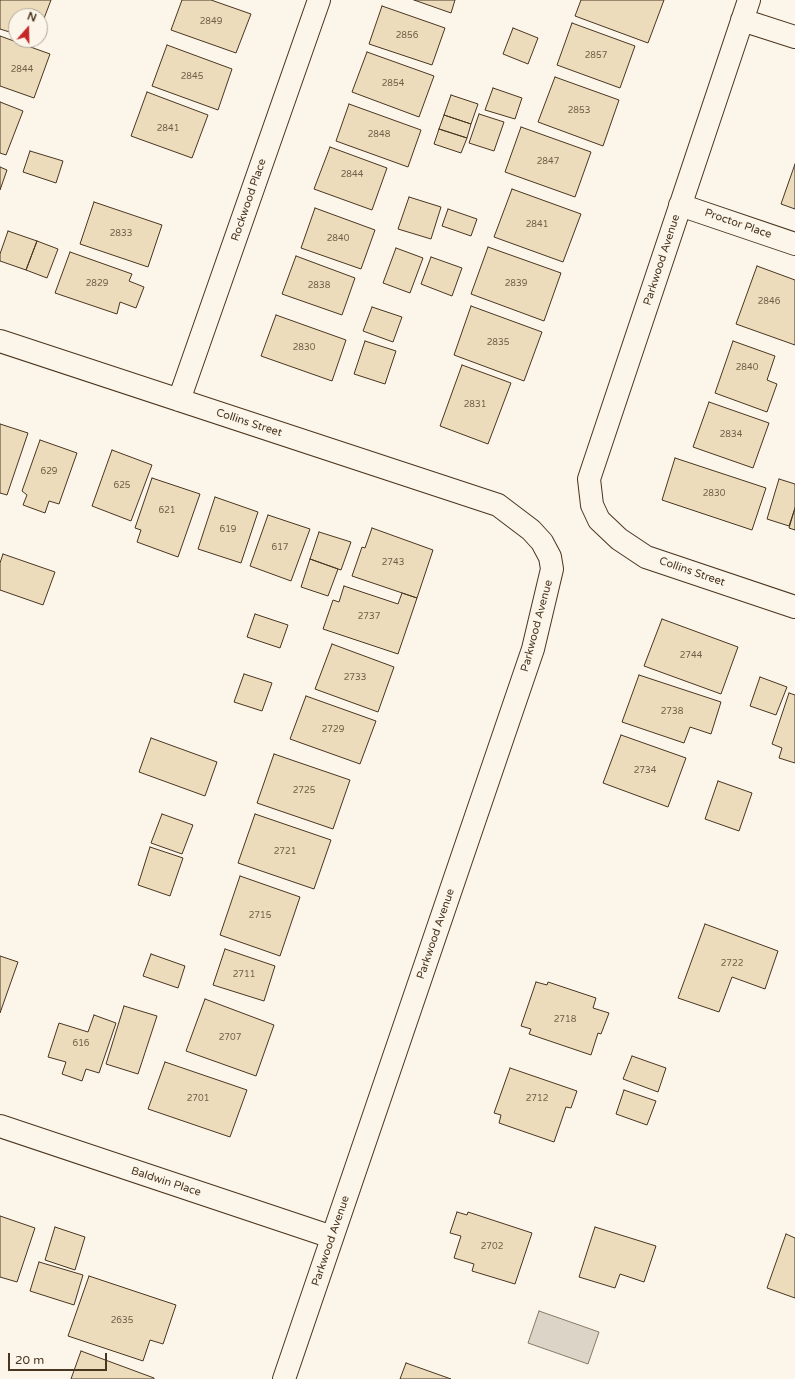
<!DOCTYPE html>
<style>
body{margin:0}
#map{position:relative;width:795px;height:1379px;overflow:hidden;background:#fbf6e9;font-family:"Varela Round",sans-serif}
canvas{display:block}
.north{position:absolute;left:8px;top:8px;width:40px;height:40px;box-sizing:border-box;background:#fbf6e9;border:1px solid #b4a999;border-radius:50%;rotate:20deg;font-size:11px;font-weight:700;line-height:16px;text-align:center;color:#4a3520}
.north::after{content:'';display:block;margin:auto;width:14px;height:18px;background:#c62828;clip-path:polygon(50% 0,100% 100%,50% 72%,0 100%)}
.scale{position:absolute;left:8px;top:1353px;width:99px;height:18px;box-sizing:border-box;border:2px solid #4a3520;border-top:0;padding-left:5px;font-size:12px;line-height:14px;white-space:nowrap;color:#4a3520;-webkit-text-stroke:3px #fbf6e9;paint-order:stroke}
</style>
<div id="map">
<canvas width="795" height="1379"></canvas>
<div class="north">N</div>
<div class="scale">20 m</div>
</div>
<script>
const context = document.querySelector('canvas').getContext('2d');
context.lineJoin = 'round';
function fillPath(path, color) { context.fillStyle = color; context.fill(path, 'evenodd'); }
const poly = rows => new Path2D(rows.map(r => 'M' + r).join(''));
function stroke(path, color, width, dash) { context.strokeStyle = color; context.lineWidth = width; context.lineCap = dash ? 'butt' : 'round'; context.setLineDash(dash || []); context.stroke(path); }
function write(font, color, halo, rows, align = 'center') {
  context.font = font + ' "Varela Round",sans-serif'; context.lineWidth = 3; context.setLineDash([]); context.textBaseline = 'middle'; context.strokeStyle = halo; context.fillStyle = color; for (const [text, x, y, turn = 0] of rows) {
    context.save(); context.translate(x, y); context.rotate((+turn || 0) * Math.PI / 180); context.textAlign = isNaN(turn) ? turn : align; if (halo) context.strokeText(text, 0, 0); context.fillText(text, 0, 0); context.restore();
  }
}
const water = poly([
 [539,1311,599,1332,588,1364,528,1343,539,1311]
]);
const building = poly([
 [0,0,51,0,40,29,40,16,16,16,16,34,0,29,0,0],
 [182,0,211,0,251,14,236,53,171,30,182,0],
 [414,0,455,0,451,13,414,0],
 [581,0,664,0,648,43,575,16,581,0],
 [382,6,445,28,432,65,369,44,382,6],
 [572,23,635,46,620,88,557,65,572,23],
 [513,28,538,38,528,64,503,54,513,28],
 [0,36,50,54,34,98,0,86,0,36],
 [167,45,232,69,218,110,152,86,167,45],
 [367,52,434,76,419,117,352,92,367,52],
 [555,77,619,100,603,146,538,122,555,77],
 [493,88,522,98,515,119,485,110,493,88],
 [147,92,208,115,192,158,131,136,147,92],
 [451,95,478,104,471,124,444,115,451,95],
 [0,102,23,111,6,155,0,153,0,102],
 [349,104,421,130,408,167,336,141,349,104],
 [479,114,504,122,494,151,469,143,479,114],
 [444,115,471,124,467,138,439,129,444,115],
 [521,127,591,152,575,197,505,172,521,127],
 [439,129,467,138,461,153,434,144,439,129],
 [330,147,387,168,372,210,314,189,330,147],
 [30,151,63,161,56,183,23,172,30,151],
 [795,164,795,209,781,204,795,164],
 [0,167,7,170,0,190,0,167],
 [512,189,581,214,563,262,494,237,512,189],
 [409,197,441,207,431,239,398,229,409,197],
 [94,202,162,225,148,267,80,244,94,202],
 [315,208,375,230,361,269,301,248,315,208],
 [448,209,477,219,471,236,442,226,448,209],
 [8,231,37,241,26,270,0,261,0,254,8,231],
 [37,241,58,249,47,278,26,270,37,241],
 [488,247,561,273,544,321,471,294,488,247],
 [396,248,423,258,410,293,383,283,396,248],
 [70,252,132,274,129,281,144,287,136,308,120,302,117,314,55,293,70,252],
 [296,256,355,278,342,315,282,294,296,256],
 [431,257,462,268,452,296,421,284,431,257],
 [757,266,795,280,795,345,736,324,757,266],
 [471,306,542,332,524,381,454,355,471,306],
 [372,307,402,317,393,342,363,331,372,307],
 [276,315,346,340,332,381,261,356,276,315],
 [365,341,396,351,385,384,354,374,365,341],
 [733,341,775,356,767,380,777,384,767,412,715,393,733,341],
 [462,365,511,383,488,444,440,426,462,365],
 [709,402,769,423,753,468,693,447,709,402],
 [0,424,28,433,7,495,0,493,0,424],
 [40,440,77,453,59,504,49,501,45,513,23,505,27,495,22,491,40,440],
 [112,450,152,465,131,521,92,506,112,450],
 [675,458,766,488,752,530,662,500,675,458],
 [152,478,200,494,178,557,137,542,141,530,135,528,152,478],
 [779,479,795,484,795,508,789,526,767,519,779,479],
 [215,497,258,512,241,563,198,549,215,497],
 [795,508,795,530,789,528,795,508],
 [268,515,310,529,291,581,250,566,268,515],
 [372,528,433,550,417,598,352,576,362,547,365,548,372,528],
 [319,532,351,542,341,570,310,559,319,532],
 [3,554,55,572,43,605,0,590,0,563,3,554],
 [310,559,338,569,328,596,301,587,310,559],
 [344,586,398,604,402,593,417,598,398,654,323,629,333,600,339,602,344,586],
 [255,614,288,625,280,648,247,637,255,614],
 [662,619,738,647,721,694,644,666,662,619],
 [332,644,394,667,378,712,315,689,332,644],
 [244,674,272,683,262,711,234,702,244,674],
 [639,675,721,702,711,734,690,727,684,743,622,722,639,675],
 [760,677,787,687,776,715,750,706,760,677],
 [789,693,795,695,795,763,779,758,782,748,772,744,789,693],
 [306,696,376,721,360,764,290,739,306,696],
 [621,735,686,758,668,807,603,783,621,735],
 [151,738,217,762,205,796,139,772,151,738],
 [274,754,350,780,333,829,257,803,274,754],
 [718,781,752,793,739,831,705,819,718,781],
 [162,814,193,825,182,854,151,843,162,814],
 [255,814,331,840,314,889,238,863,255,814],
 [150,847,183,858,170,896,138,885,150,847],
 [240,876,300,897,280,956,220,935,240,876],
 [705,924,778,951,765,989,732,977,719,1012,678,998,705,924],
 [225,949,275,966,264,1001,213,985,225,949],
 [151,954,185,966,178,988,143,976,151,954],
 [0,956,18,962,0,1013,0,956],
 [536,982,547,985,548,982,596,998,593,1008,609,1013,601,1034,598,1033,591,1055,529,1034,531,1029,521,1026,536,982],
 [205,999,274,1025,256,1076,186,1051,205,999],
 [124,1006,157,1016,138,1074,106,1064,124,1006],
 [94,1015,116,1023,99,1073,86,1069,82,1081,62,1074,66,1062,48,1057,59,1023,88,1032,94,1015],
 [632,1056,666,1068,658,1092,623,1079,632,1056],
 [165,1062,247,1090,230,1137,148,1109,165,1062],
 [510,1068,577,1091,571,1108,566,1107,554,1142,499,1123,501,1115,494,1113,510,1068],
 [624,1090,656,1101,647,1125,616,1114,624,1090],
 [457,1212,467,1215,468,1212,532,1233,515,1284,472,1271,474,1264,454,1258,461,1236,450,1233,457,1212],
 [0,1216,35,1228,17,1282,0,1277,0,1216],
 [55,1227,85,1237,75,1270,45,1260,55,1227],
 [595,1227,656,1246,644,1282,620,1274,615,1288,579,1277,595,1227],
 [786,1234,795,1238,795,1298,767,1288,786,1234],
 [39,1262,83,1275,74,1305,30,1291,39,1262],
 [89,1276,176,1305,163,1344,150,1340,143,1361,68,1336,89,1276],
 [81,1351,154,1378,154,1379,71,1379,81,1351],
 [406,1363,451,1379,400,1379,406,1363]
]);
const minor = poly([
 [749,0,589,479,592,505,599,520,619,539,646,557,795,607],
 [742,20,795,37],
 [680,205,795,244],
 [0,341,498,505,531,530,542,542,550,557,552,569,533,649,284,1379],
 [179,400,319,0],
 [0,1126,332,1237]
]);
const numberNames = [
 ["2849",211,22],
 ["2856",407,36],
 ["2857",596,56],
 ["2844",22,70],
 ["2845",192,77],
 ["2854",393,84],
 ["2853",579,111],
 ["2841",168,129],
 ["2848",379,135],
 ["2847",548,162],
 ["2844",352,175],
 ["2841",537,225],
 ["2833",121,234],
 ["2840",338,239],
 ["2829",97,284],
 ["2839",516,284],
 ["2838",319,286],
 ["2846",769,302],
 ["2835",498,343],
 ["2830",304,348],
 ["2840",747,368],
 ["2831",475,405],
 ["2834",731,435],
 ["629",49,472],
 ["625",122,486],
 ["2830",714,494],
 ["621",167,511],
 ["619",228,530],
 ["617",280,548],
 ["2743",393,563],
 ["2737",369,617],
 ["2744",691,656],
 ["2733",355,678],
 ["2738",672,712],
 ["2729",333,730],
 ["2734",645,771],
 ["2725",304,791],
 ["2721",285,852],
 ["2715",260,916],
 ["2722",732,964],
 ["2711",244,975],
 ["2718",565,1020],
 ["2707",230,1038],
 ["616",81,1044],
 ["2701",198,1099],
 ["2712",537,1099],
 ["2702",492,1247],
 ["2635",122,1321]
];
const streetNames = [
 ["Rockwood Place",249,200,-71],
 ["Proctor Place",738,224,19],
 ["Parkwood Avenue",662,260,-72],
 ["Collins Street",249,423,18],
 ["Collins Street",692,572,19],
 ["Parkwood Avenue",537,626,-75],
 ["Parkwood Avenue",436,934,-71],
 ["Baldwin Place",166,1182,18],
 ["Parkwood Avenue",331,1241,-71]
];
fillPath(water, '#dcd4c6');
stroke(water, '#887966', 1);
fillPath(building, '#ecdcbc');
stroke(building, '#4a3520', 1);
stroke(minor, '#4a3520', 24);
stroke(minor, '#fbf6e9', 22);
write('9px', '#725f47', null, numberNames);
write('11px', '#4a3520', '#fbf6e9', streetNames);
</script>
